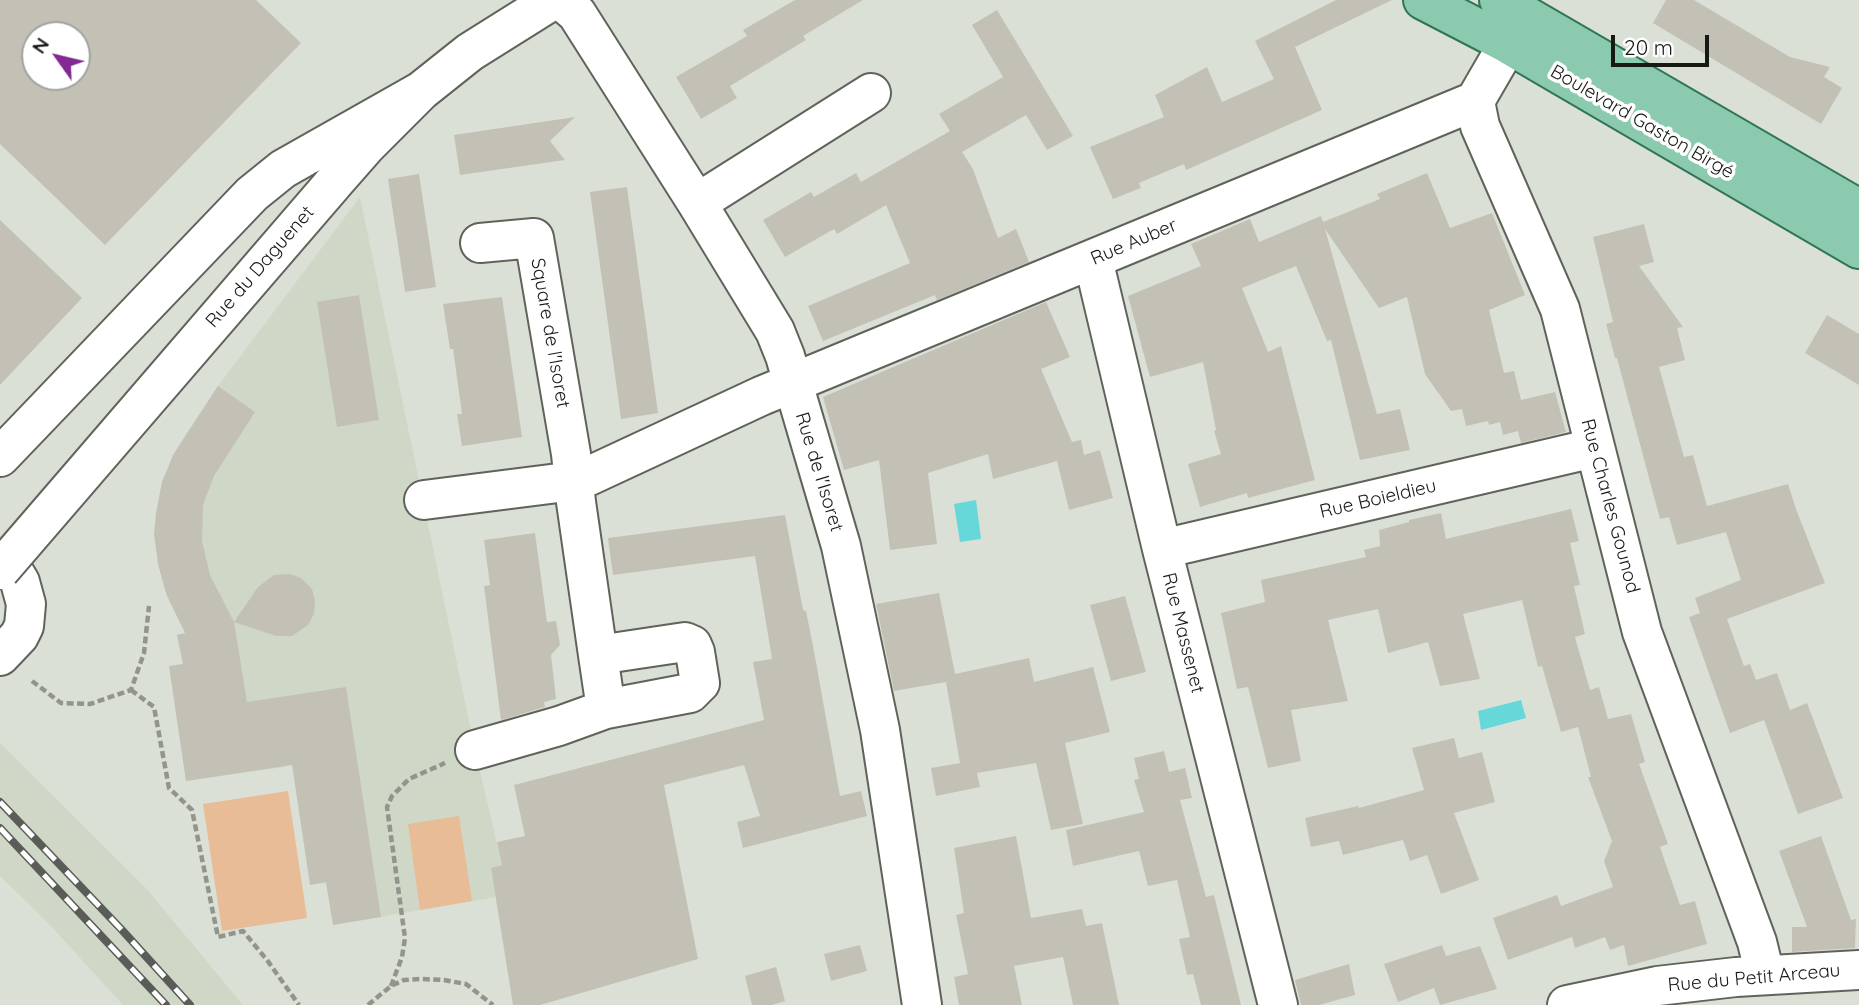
<!DOCTYPE html>
<meta charset="utf-8">
<style>
body{margin:0}
#map{position:relative;width:1859px;height:1005px;overflow:hidden;background:#dbe0d6;font-family:Quicksand,sans-serif}
canvas{display:block}
.north{position:absolute;left:21px;top:21px;width:70px;height:70px;box-sizing:border-box;background:#fff;border:2px solid #a2a3a1;border-radius:50%;rotate:304deg;font-size:19px;font-weight:700;line-height:28px;text-align:center;color:#171915}
.north::after{content:'';display:block;margin:auto;width:24px;height:32px;background:#842893;clip-path:polygon(50% 0,100% 100%,50% 72%,0 100%)}
.scale{position:absolute;left:1611px;top:35px;width:98px;height:32px;box-sizing:border-box;border:4px solid #171915;border-top:0;padding-left:9px;font-size:21px;line-height:24px;white-space:nowrap;color:#171915;-webkit-text-stroke:5px #fff;paint-order:stroke}
</style>
<div id="map">
<canvas width="1859" height="1005"></canvas>
<div class="north">N</div>
<div class="scale">20 m</div>
</div>
<script>
const context = document.querySelector('canvas').getContext('2d');
context.lineJoin = 'round';
function fillPath(path, color) { context.fillStyle = color; context.fill(path, 'evenodd'); }
const poly = rows => new Path2D(rows.map(r => 'M' + r).join(''));
function stroke(path, color, width, dash) { context.strokeStyle = color; context.lineWidth = width; context.lineCap = dash ? 'butt' : 'round'; context.setLineDash(dash || []); context.stroke(path); }
function write(font, color, halo, rows, align = 'center') {
  context.font = font + ' Quicksand,sans-serif'; context.lineWidth = 7; context.setLineDash([]); context.textBaseline = 'middle'; context.strokeStyle = halo; context.fillStyle = color; for (const [text, x, y, turn = 0] of rows) {
    context.save(); context.translate(x, y); context.rotate((+turn || 0) * Math.PI / 180); context.textAlign = isNaN(turn) ? turn : align; if (halo) context.strokeText(text, 0, 0); context.fillText(text, 0, 0); context.restore();
  }
}
const built = poly([
 [360,197,475,750,502,865,491,868,496,897,333,925,326,883,310,885,314,806,281,738,285,767,186,781,169,666,183,664,177,635,185,633,164,588,158,564,155,524,162,482,178,446,218,386],
 [0,743,146,888,243,1005,123,1005,50,925,0,876]
]);
const green = poly([
 [288,791,307,918,222,931,203,804],
 [459,816,472,901,420,910,408,824]
]);
const water = poly([
 [976,500,981,539,960,542,954,504],
 [1521,700,1526,718,1481,730,1478,711]
]);
const building = poly([
 [0,0,256,0,301,43,105,245,0,144],
 [35,35,77,35,77,77,35,77],
 [795,0,863,0,803,36,806,40,730,86,737,98,701,119,676,77,747,36,743,30],
 [1336,0,1392,0,1295,47,1322,110,1186,170,1184,164,1139,183,1141,188,1113,199,1090,147,1164,117,1155,95,1207,67,1222,102,1274,79,1255,41],
 [1666,0,1694,0,1790,57,1830,67,1824,77,1842,88,1821,124,1653,23],
 [997,10,1073,136,1047,150,1026,115,962,152,973,169,998,238,1016,229,1029,262,937,300,935,295,823,341,808,306,910,263,886,205,837,234,834,229,785,257,763,220,811,192,814,197,856,173,861,182,950,131,939,114,1003,77,972,25],
 [575,117,550,141,565,160,460,175,454,135],
 [1427,173,1450,228,1492,213,1525,295,1489,310,1504,373,1514,371,1521,400,1555,392,1566,432,1521,443,1518,431,1503,435,1500,422,1489,425,1488,421,1466,426,1462,409,1451,411,1425,374,1407,297,1379,308,1325,229,1377,414,1400,409,1410,450,1360,460,1331,340,1327,341,1296,266,1242,288,1268,352,1281,346,1315,480,1248,498,1247,493,1200,507,1188,464,1221,454,1214,431,1216,430,1203,362,1150,377,1128,296,1201,266,1191,244,1250,219,1259,242,1321,216,1323,222,1380,199,1377,194],
 [419,174,436,287,405,292,388,179],
 [627,187,658,413,621,419,590,192],
 [0,220,82,298,0,385],
 [1644,224,1654,262,1639,266,1683,327,1677,328,1685,360,1659,367,1684,457,1693,455,1707,506,1788,484,1796,509,1825,583,1727,619,1744,666,1750,664,1756,680,1777,673,1790,710,1807,703,1843,798,1798,814,1764,720,1730,733,1689,617,1700,613,1695,598,1741,580,1726,532,1677,545,1669,517,1660,519,1617,358,1615,358,1606,324,1613,322,1593,237],
 [359,295,379,420,337,427,317,302],
 [502,297,522,437,462,446,457,414,462,414,453,349,450,349,443,304],
 [1046,302,1070,357,1041,369,1072,442,1081,440,1084,455,1100,450,1113,498,1069,510,1057,461,993,479,988,454,928,473,937,544,890,550,879,460,844,470,823,397],
 [1827,315,1859,334,1859,385,1805,353],
 [218,386,255,412,214,476,203,505,202,541,210,575,234,622,258,587,274,575,290,574,301,578,312,589,315,601,314,614,308,625,292,636,276,636,234,622,247,702,346,687,381,917,333,925,326,882,310,885,292,765,186,781,169,666,183,664,177,635,185,633,167,596,158,564,154,534,156,513,162,482,173,455],
 [1571,509,1579,541,1570,543,1580,585,1574,586,1585,634,1575,637,1590,690,1599,687,1608,719,1631,714,1645,762,1639,764,1668,844,1660,847,1680,905,1695,901,1707,944,1628,966,1624,945,1610,950,1605,937,1575,948,1572,937,1508,960,1493,918,1557,895,1561,906,1613,887,1604,861,1612,841,1588,777,1591,777,1578,727,1561,732,1542,666,1538,667,1522,600,1463,614,1480,679,1440,686,1428,642,1388,653,1378,609,1328,620,1348,701,1291,710,1301,761,1268,768,1248,687,1237,689,1221,613,1265,602,1261,580,1366,557,1364,550,1380,546,1379,530,1409,522,1409,520,1441,513,1446,539],
 [785,515,803,610,806,611,814,651,840,796,861,791,867,816,743,848,737,822,760,816,744,765,664,785,698,959,540,1005,513,1005,491,868,502,865,497,842,525,836,514,785,764,720,753,662,772,659,755,556,613,575,608,538],
 [535,533,547,622,556,621,560,645,551,655,556,699,544,702,545,707,501,720,484,586,490,585,484,540],
 [939,593,955,674,1029,658,1034,682,1093,667,1110,732,1065,743,1083,824,1051,830,1036,763,977,773,980,787,936,796,931,768,960,763,946,682,894,691,876,604],
 [1125,596,1146,672,1111,681,1090,605],
 [1454,738,1459,758,1482,752,1495,802,1454,813,1479,880,1441,894,1427,855,1410,861,1403,840,1343,855,1339,841,1311,847,1305,818,1358,806,1359,808,1424,790,1412,748],
 [1164,751,1169,772,1185,768,1192,798,1180,800,1206,897,1214,895,1241,1005,1201,1005,1193,974,1187,975,1179,939,1190,937,1177,880,1148,886,1139,851,1073,866,1066,830,1144,812,1134,780,1139,779,1134,758],
 [1016,836,1031,918,1082,909,1086,926,1102,923,1119,1005,1073,1005,1063,957,1014,966,1022,1005,959,1005,954,977,968,974,956,915,964,913,954,848],
 [1821,836,1851,920,1856,919,1855,948,1792,952,1792,927,1807,927,1779,851],
 [860,945,867,971,831,981,824,954],
 [1442,945,1446,956,1480,946,1497,989,1440,1005,1434,988,1398,1002,1384,964],
 [1349,964,1355,995,1319,1005,1301,1005,1295,980],
 [776,967,785,1001,772,1005,752,1005,745,976]
]);
const path = poly([
 [32,681,61,703,90,704,131,690,144,653,149,606],
 [131,690,154,707,169,788,192,810,218,937,243,931,267,960,299,1005],
 [391,986,402,957,405,938,387,807,392,796,409,779,445,763],
 [368,1005,391,986,404,980,421,979,444,980,466,984,493,1005]
]);
const minor = poly([
 [561,0,577,14,697,203,775,331,785,356,841,546,880,730,922,1005],
 [1508,44,1475,101,1480,126,1560,309,1642,632,1757,942,1765,975],
 [331,186,367,145,421,91,470,52,553,0],
 [697,203,871,93],
 [480,243,534,238,571,454,576,502,598,655,606,709,690,693,700,683,695,652,692,645,685,642,598,655],
 [1093,259,1162,549,1278,1005],
 [0,457,252,194,283,169,421,91],
 [424,500,574,481,589,476,761,396,1475,101],
 [1162,549,1594,448],
 [0,560,14,572,20,582,26,604,24,626,19,636,0,656],
 [475,750,559,726,606,709],
 [1567,1005,1657,986,1736,977,1859,970]
]);
const major = poly([
 [1423,0,1508,44,1859,249],
 [1499,0,1859,209]
]);
const rail = poly([
 [0,802,122,930,190,1005],
 [0,828,166,1005]
]);
const minorBridge = poly([
 [0,570,331,186]
]);
const streetNames = [
 ["Boulevard Gaston Birgé",1642,122,30],
 ["Rue Auber",1134,242,-23],
 ["Rue du Daguenet",260,267,-49],
 ["Square de l'Isoret",550,333,80],
 ["Rue de l'Isoret",819,472,73],
 ["Rue Boieldieu",1378,499,-13],
 ["Rue Charles Gounod",1610,506,75],
 ["Rue Massenet",1183,633,76],
 ["Rue du Petit Arceau",1754,978,-5]
];
fillPath(built, '#cfd8c6');
fillPath(green, '#e7bc96');
fillPath(water, '#66d8d9');
fillPath(building, '#c3c1b6');
stroke(minor, '#5f635a', 42);
stroke(major, '#307557', 42);
stroke(path, '#91958d', 4.5, [7, 3.5]);
stroke(minor, '#fff', 38);
stroke(major, '#8bcaaf', 38);
stroke(rail, '#5a5d57', 8);
stroke(rail, '#fff', 5, [16]);
stroke(minorBridge, '#5f635a', 42, []);
stroke(minorBridge, '#fff', 38);
write('19px', '#171915', '#fff', streetNames);
</script>
